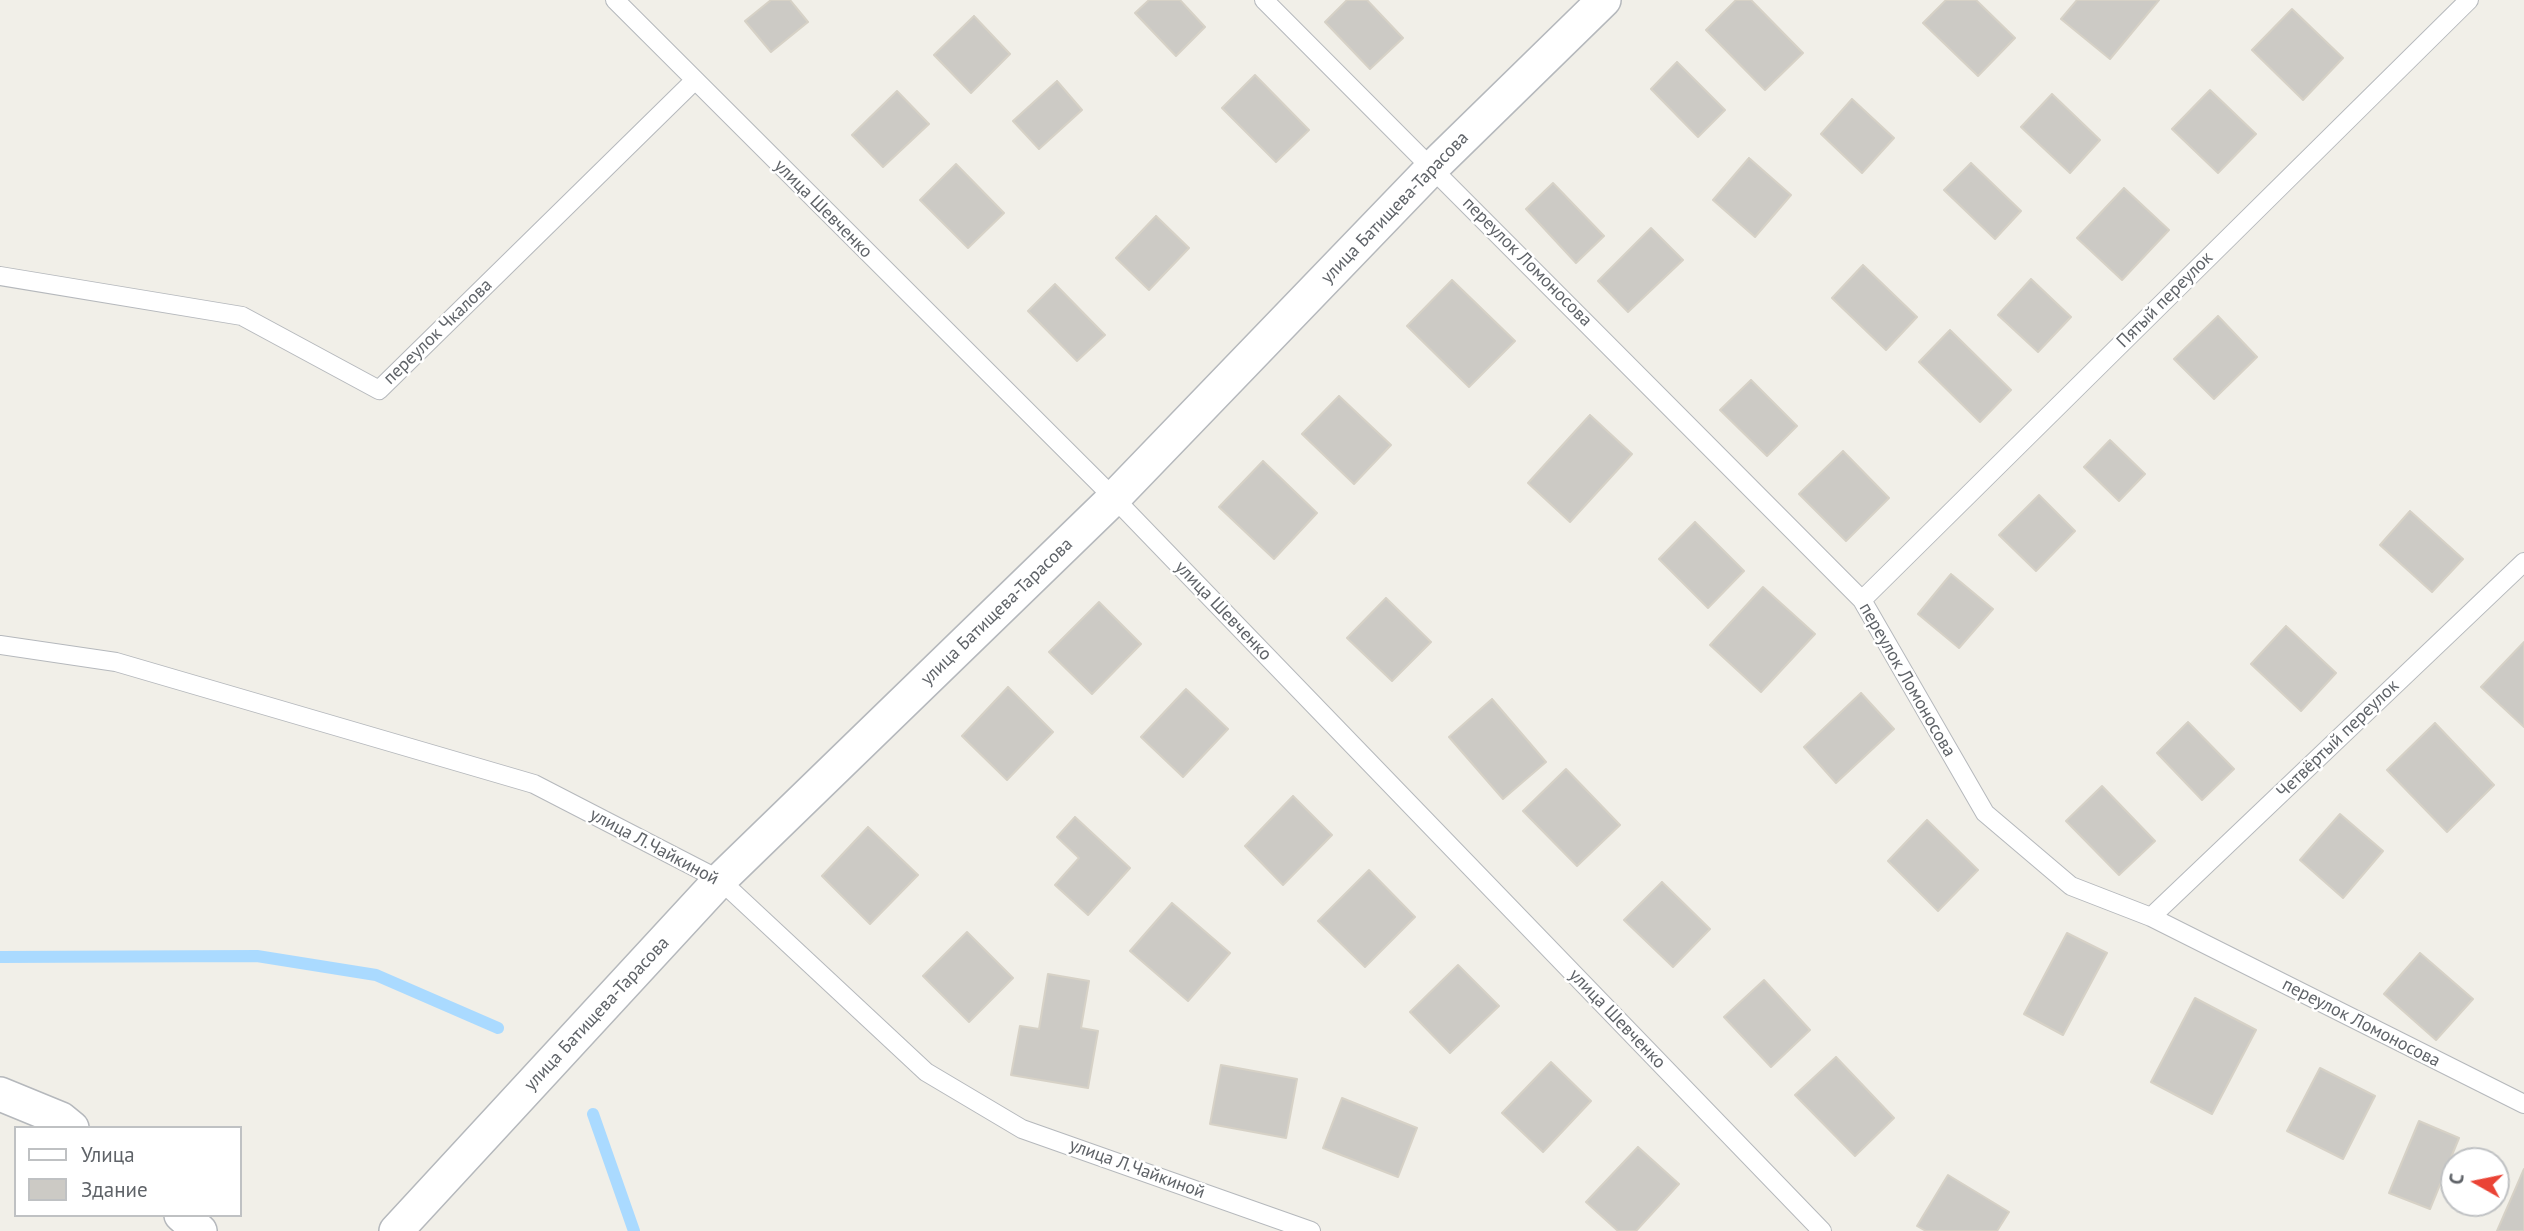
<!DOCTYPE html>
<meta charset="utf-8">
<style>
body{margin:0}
#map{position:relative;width:2524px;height:1231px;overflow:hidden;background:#f1efe8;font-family:"PT Sans",sans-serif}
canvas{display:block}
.legend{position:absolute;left:14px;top:1126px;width:228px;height:91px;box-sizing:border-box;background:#fff;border:2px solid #bfc1c3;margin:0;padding:9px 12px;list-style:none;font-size:21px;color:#5f6368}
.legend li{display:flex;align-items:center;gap:14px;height:35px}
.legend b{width:35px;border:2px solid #bfc1c3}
.north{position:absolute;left:2440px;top:1147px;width:70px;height:70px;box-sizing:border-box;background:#fff;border:2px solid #bfc1c3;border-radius:50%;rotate:279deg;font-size:19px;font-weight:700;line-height:28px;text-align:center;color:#5f6368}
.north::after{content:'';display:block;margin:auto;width:24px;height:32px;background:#ea4335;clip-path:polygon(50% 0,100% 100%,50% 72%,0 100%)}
</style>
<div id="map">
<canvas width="2524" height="1231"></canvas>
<ul class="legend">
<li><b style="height:9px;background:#fff"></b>Улица</li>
<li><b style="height:19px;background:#cccac5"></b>Здание</li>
</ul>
<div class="north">С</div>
</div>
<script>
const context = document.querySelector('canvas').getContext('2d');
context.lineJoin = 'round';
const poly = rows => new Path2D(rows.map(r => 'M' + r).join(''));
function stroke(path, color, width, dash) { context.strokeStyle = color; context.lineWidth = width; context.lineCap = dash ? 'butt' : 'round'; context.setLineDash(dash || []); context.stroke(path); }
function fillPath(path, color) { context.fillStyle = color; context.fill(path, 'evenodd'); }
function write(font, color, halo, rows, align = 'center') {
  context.font = font + ' "PT Sans",sans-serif'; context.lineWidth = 5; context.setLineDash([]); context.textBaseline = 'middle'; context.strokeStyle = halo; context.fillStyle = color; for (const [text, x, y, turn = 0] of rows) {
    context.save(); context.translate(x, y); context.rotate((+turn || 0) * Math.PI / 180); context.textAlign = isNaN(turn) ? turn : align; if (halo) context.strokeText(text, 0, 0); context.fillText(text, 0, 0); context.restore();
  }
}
const stream = poly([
 [0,957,257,956,376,975,498,1028],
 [593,1114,634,1231]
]);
const building = poly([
 [771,0,790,0,808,22,771,52,745,21,771,0],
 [1149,0,1180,0,1205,27,1176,56,1135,13,1149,0],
 [1347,0,1367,0,1403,38,1370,69,1325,22,1347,0],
 [1736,0,1751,0,1803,53,1765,90,1706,30,1736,0],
 [1946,0,1976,0,2015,38,1978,76,1923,23,1946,0],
 [2077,0,2159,0,2110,59,2061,19,2077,0],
 [2292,9,2343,58,2303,100,2252,50,2292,9],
 [974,16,1010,54,971,93,934,55,974,16],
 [1677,62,1725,110,1698,137,1651,89,1677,62],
 [1255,75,1309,130,1276,162,1222,108,1255,75],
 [1057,81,1082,110,1039,149,1013,121,1057,81],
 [2210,90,2256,134,2218,173,2172,129,2210,90],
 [897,91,929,124,883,167,852,135,897,91],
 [2052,94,2100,140,2070,173,2021,127,2052,94],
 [1852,99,1894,138,1862,173,1821,134,1852,99],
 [1749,158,1791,195,1755,237,1713,200,1749,158],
 [1971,163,2021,211,1995,239,1944,190,1971,163],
 [956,164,1004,213,968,248,920,200,956,164],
 [1553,183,1604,236,1576,263,1526,209,1553,183],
 [2124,188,2169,230,2122,280,2077,238,2124,188],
 [1156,216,1189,248,1149,290,1116,258,1156,216],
 [1651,228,1683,260,1628,312,1598,281,1651,228],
 [1863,265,1917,317,1886,350,1832,298,1863,265],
 [2031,279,2071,317,2038,352,1998,315,2031,279],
 [1452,280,1515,341,1469,387,1407,326,1452,280],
 [1055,284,1105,335,1077,361,1028,311,1055,284],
 [2218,316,2257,357,2214,399,2174,359,2218,316],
 [1950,330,2011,390,1980,422,1919,362,1950,330],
 [1751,380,1797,426,1767,456,1720,410,1751,380],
 [1339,396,1391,445,1354,484,1302,434,1339,396],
 [1590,415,1632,454,1570,522,1528,483,1590,415],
 [2110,440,2145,474,2119,501,2084,467,2110,440],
 [1843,451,1889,498,1846,541,1799,494,1843,451],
 [1263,461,1317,513,1274,559,1219,507,1263,461],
 [2039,495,2075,531,2036,571,1999,535,2039,495],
 [2410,511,2463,559,2432,592,2380,545,2410,511],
 [1695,522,1744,571,1708,608,1659,559,1695,522],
 [1951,574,1993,609,1959,648,1918,614,1951,574],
 [1763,587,1815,634,1761,692,1710,645,1763,587],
 [1386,598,1431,642,1392,681,1347,638,1386,598],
 [1099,602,1141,644,1092,694,1049,652,1099,602],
 [2286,626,2336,673,2301,711,2251,664,2286,626],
 [2524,642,2524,727,2481,687,2524,642],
 [1008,687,1053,732,1007,780,962,736,1008,687],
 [1186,689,1228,729,1183,777,1141,737,1186,689],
 [1861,693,1894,729,1836,783,1804,747,1861,693],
 [1492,699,1546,762,1503,799,1449,737,1492,699],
 [2188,722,2234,769,2202,800,2157,753,2188,722],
 [2435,723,2494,785,2447,832,2387,770,2435,723],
 [1566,769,1620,825,1577,866,1523,811,1566,769],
 [2102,786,2155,841,2119,875,2066,821,2102,786],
 [1293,796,1332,835,1283,885,1245,846,1293,796],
 [2340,814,2383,851,2343,898,2300,860,2340,814],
 [1075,817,1130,868,1088,915,1055,885,1079,858,1057,837,1075,817],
 [1927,820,1978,870,1938,911,1888,861,1927,820],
 [868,827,918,875,870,924,822,876,868,827],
 [1369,870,1415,917,1365,967,1318,921,1369,870],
 [1662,882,1710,929,1673,967,1624,920,1662,882],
 [1172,903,1230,953,1188,1001,1130,951,1172,903],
 [967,932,1013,978,969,1022,923,976,967,932],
 [2067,933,2107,953,2063,1035,2024,1014,2067,933],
 [2420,953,2473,999,2436,1040,2384,994,2420,953],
 [1458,965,1499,1006,1450,1053,1410,1012,1458,965],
 [1048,974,1089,981,1081,1028,1098,1031,1088,1088,1011,1075,1020,1026,1039,1029,1048,974],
 [1764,980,1810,1030,1771,1067,1724,1017,1764,980],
 [2195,998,2256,1030,2212,1114,2151,1082,2195,998],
 [1836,1057,1894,1118,1855,1156,1795,1095,1836,1057],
 [1551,1062,1591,1101,1543,1152,1502,1113,1551,1062],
 [1221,1065,1297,1079,1286,1138,1210,1124,1221,1065],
 [2320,1068,2375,1096,2343,1159,2287,1131,2320,1068],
 [1342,1098,1417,1128,1398,1177,1323,1148,1342,1098],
 [2419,1121,2459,1138,2430,1209,2389,1193,2419,1121],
 [1638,1147,1679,1184,1636,1231,1618,1231,1586,1202,1638,1147],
 [2524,1169,2524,1231,2497,1231,2524,1169],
 [1948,1175,2009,1212,1997,1231,1926,1231,1917,1226,1948,1175]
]);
const lane = poly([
 [615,0,1114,498,1822,1231],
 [1264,0,1862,600,1985,813,2071,886,2151,917,2524,1104],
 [0,276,242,316,379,390,694,81],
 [1862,600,2469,0],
 [0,645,116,662,534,784,720,880,926,1072,1022,1129,1311,1231],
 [2151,917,2524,562]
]);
const street = poly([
 [0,1094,61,1119,72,1128],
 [181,1215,200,1231],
 [396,1231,720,880,1114,498,1433,167,1604,0]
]);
const streetNames = [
 ["улица Батищева-Тарасова",1395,208,-46],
 ["улица Шевченко",823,209,45],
 ["переулок Ломоносова",1527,262,45],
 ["Пятый переулок",2165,300,-45],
 ["переулок Чкалова",438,332,-44],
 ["улица Шевченко",1223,611,46],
 ["улица Батищева-Тарасова",997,612,-44],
 ["переулок Ломоносова",1907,680,60],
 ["Четвёртый переулок",2338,739,-44],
 ["улица Л.Чайкиной",654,847,28],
 ["улица Батищева-Тарасова",597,1014,-47],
 ["улица Шевченко",1617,1019,46],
 ["переулок Ломоносова",2361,1023,27],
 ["улица Л.Чайкиной",1137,1169,20]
];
stroke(stream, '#aadaff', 12);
fillPath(building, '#cccac5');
stroke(building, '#d6d1c6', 2);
stroke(lane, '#b5b8bc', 20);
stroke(street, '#b5b8bc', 36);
stroke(lane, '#fff', 18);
stroke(street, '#fff', 33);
write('18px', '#5f6368', '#fff', streetNames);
</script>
